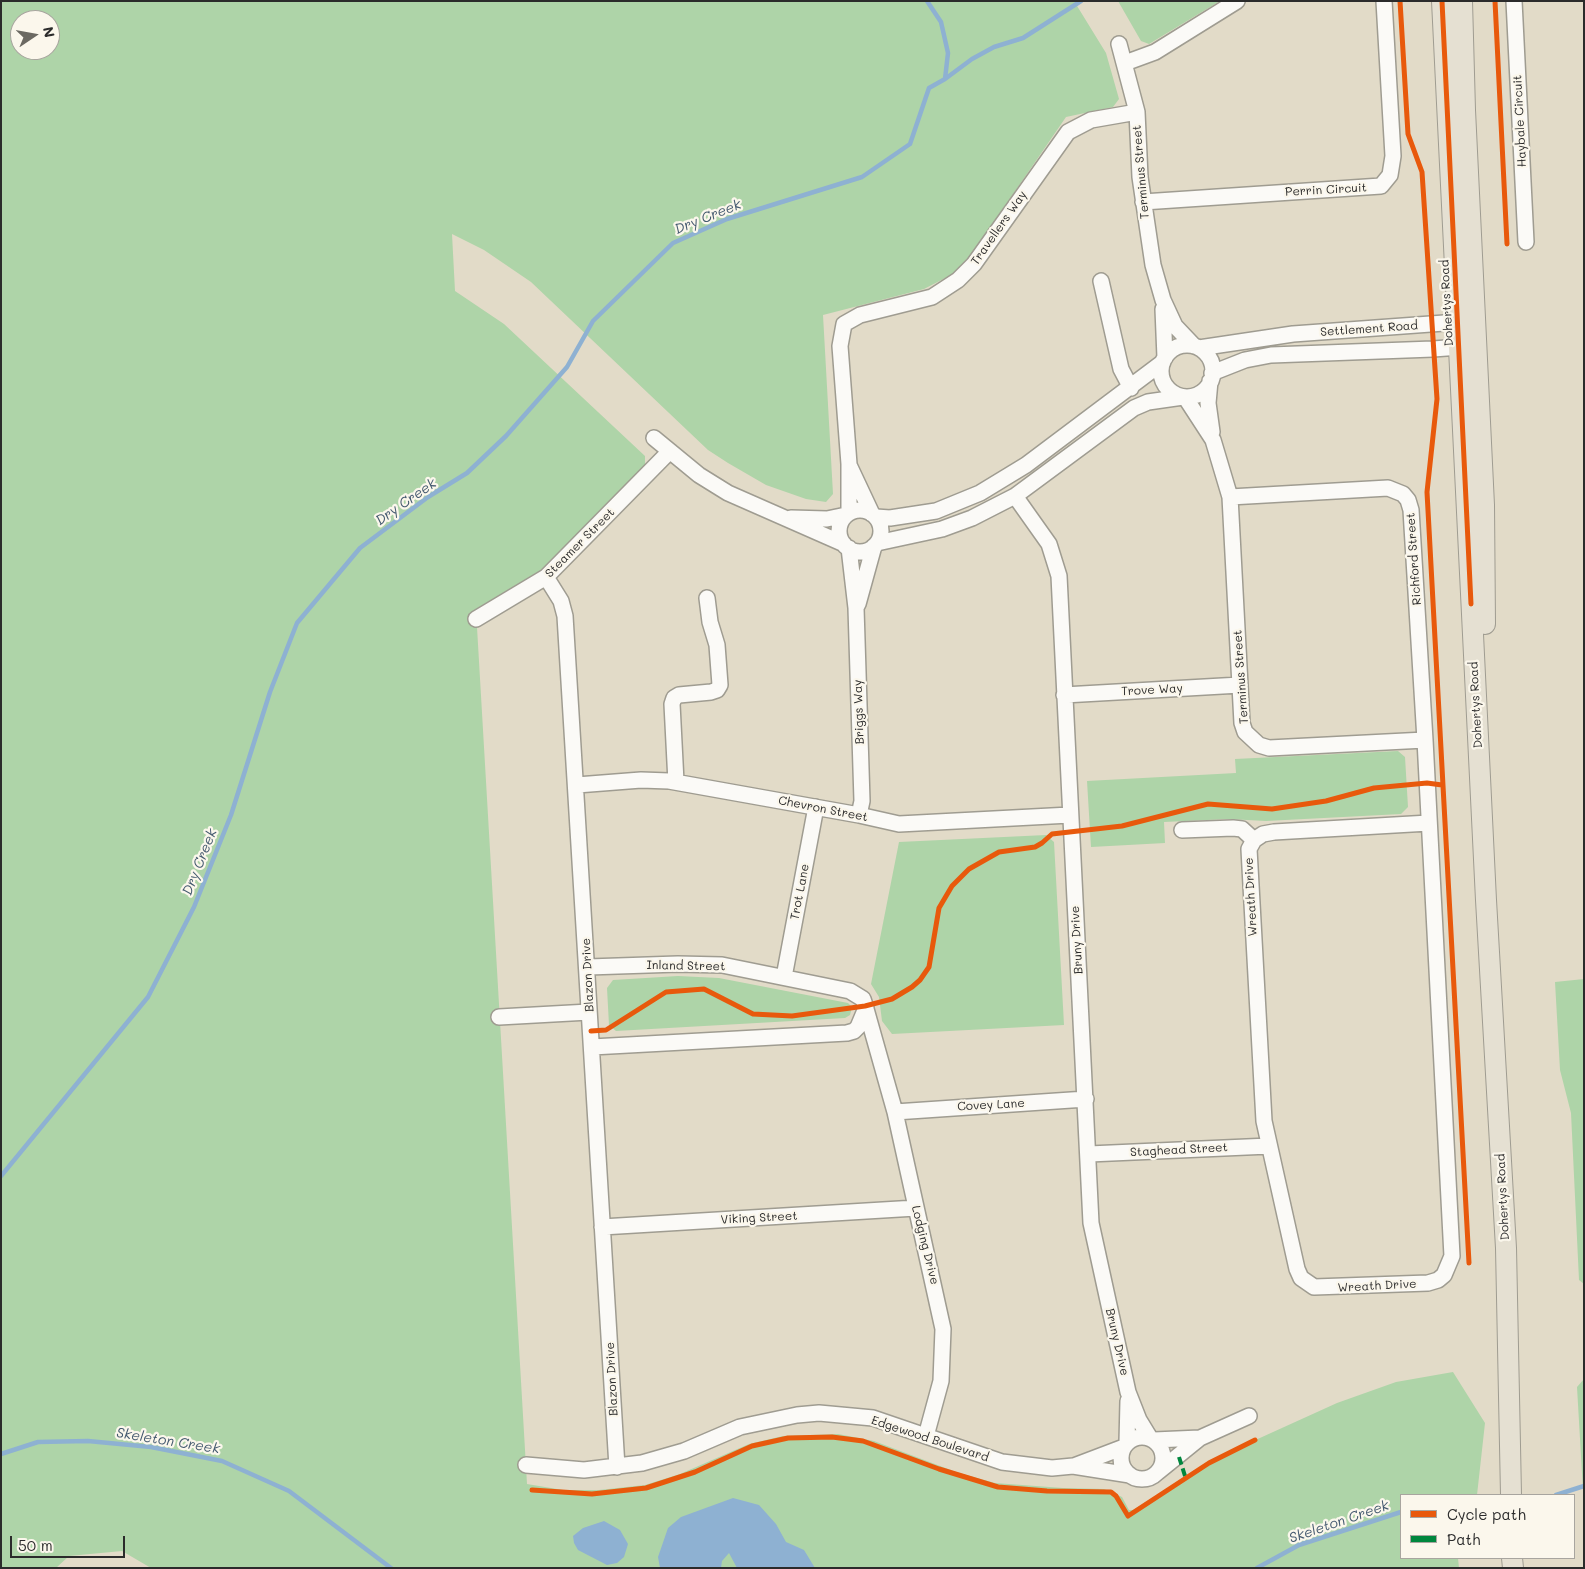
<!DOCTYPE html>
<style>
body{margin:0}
#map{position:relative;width:1585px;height:1569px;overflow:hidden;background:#e2dbc8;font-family:Mali,sans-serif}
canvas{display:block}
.frame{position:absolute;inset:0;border:2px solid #2b2b2b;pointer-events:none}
.legend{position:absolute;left:1400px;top:1494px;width:175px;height:65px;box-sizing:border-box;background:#fbf7ec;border:1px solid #a8a59f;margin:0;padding:6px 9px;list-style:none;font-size:15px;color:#2b2b2b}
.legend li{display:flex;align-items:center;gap:10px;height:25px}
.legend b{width:25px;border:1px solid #a8a59f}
.north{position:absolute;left:10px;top:10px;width:50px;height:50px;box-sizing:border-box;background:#fbf7ec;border:1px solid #a8a59f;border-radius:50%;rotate:78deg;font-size:14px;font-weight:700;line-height:20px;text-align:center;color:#2b2b2b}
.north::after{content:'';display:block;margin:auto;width:18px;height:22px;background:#6b6962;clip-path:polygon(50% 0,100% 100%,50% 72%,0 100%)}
.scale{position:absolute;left:10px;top:1536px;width:115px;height:22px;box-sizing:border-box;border:2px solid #2b2b2b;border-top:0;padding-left:6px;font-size:15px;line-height:18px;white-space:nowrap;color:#2b2b2b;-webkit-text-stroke:4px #fbf7ec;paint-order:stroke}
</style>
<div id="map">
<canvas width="1585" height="1569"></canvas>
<div class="frame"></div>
<ul class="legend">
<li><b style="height:6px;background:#e8590c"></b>Cycle path</li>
<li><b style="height:6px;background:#00873e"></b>Path</li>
</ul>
<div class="north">N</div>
<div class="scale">50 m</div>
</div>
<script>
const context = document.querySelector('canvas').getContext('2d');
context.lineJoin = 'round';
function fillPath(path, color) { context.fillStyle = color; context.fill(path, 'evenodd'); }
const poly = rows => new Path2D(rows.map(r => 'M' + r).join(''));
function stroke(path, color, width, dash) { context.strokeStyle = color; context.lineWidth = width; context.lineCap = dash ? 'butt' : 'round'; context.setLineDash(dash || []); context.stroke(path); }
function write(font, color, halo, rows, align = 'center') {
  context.font = font + ' Mali,sans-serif'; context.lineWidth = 4.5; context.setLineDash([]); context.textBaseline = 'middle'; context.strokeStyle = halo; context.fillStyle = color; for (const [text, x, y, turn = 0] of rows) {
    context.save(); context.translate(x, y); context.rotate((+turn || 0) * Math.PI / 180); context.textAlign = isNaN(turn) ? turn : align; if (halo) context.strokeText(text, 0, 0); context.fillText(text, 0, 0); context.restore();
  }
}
const green = poly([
 [1,1,1074,1,1106,53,1119,99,1113,107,1066,117,972,254,953,274,924,289,823,315,833,494,826,502,806,499,766,485,728,463,708,450,531,282,484,250,452,234,455,291,504,324,645,456,645,466,555,559,535,575,476,610,527,1484,563,1490,599,1490,645,1485,680,1474,749,1444,783,1436,838,1434,874,1441,956,1472,995,1483,1063,1488,1104,1489,1122,1497,1129,1510,1133,1510,1218,1457,1337,1403,1396,1382,1453,1372,1485,1423,1477,1495,1401,1495,1401,1558,1458,1558,1459,1568,151,1568,122,1551,69,1556,56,1568,1,1568],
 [20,20,50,20,50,50,20,50],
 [1118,1,1220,1,1149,44,1141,41],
 [1398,751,1405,757,1408,807,1401,814,1266,821,1228,819,1164,822,1165,843,1091,847,1087,781,1236,773,1235,759],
 [1046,835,1054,842,1064,1025,892,1034,882,1021,879,997,871,984,899,842],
 [678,976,719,978,848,1003,852,1007,850,1015,845,1018,616,1031,609,1025,607,988,613,980],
 [1584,979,1584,1284,1579,1280,1571,1113,1560,1070,1555,982],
 [1584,1379,1584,1508,1577,1387]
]);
const water = poly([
 [733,1498,759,1505,776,1524,786,1542,804,1550,815,1568,737,1568,729,1553,722,1561,721,1568,660,1568,658,1557,668,1528,681,1517],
 [604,1521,620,1530,628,1544,624,1557,617,1563,607,1565,578,1550,574,1543,573,1536,583,1528]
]);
const stream = poly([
 [945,79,972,59,994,47,1023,38,1081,1],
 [1,1176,148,997,194,907,231,815,270,692,297,623,360,548,428,497,467,473,506,436,567,367,593,321,673,243,727,219,862,177,910,144,929,88,945,79,948,53,941,22,927,1],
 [1,1454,38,1442,88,1441,151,1447,222,1461,289,1491,391,1568],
 [1556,1495,1584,1486],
 [1257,1568,1299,1545,1401,1512]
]);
const minor = poly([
 [1514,1,1526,242],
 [1119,44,1137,112,1140,177,1153,265,1163,300,1175,326,1194,346],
 [1125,63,1155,52,1237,1],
 [1143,202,1381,186,1390,175,1393,156,1384,1],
 [1101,281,1121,369,1131,388],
 [1163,309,1165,358],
 '1161 371a26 26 0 1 1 52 0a26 26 0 1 1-52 0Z',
 [1199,348,1293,334,1458,322,1467,327],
 [1212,373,1245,360,1271,355,1433,349,1460,347,1466,341],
 [1210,381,1208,403,1212,432],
 [1185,397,1213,440,1230,497,1242,723,1245,732,1259,745,1269,748,1425,740],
 [654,438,699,475,728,493,844,544],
 [849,465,872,514],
 [1015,496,1049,544,1059,576,1091,1223,1128,1392,1139,1420,1150,1438],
 [1230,497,1388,488,1403,494,1408,500,1411,510,1425,740,1452,1256,1444,1275,1438,1280,1428,1283,1314,1287,1301,1278,1297,1269,1264,1121,1249,849,1254,840,1263,834,1274,832,1429,823],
 '839 531a21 21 0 1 1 42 0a21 21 0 1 1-42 0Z',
 [849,513,849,464,840,346,844,324,860,315,932,297,958,280,974,264,1068,132,1091,120,1137,112],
 [876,517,890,518,936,511,980,493,1026,465,1163,362],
 [791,518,827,519,846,515],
 [877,543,942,529,972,518,1015,496,1134,408,1148,402,1183,397],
 [849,548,856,608,862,801,859,815],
 [546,577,561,601,565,616,617,1467],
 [858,604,874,546],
 [476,619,546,577,670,451],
 [1064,695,1240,685],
 [676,782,672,704,674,698,679,695,711,692,717,690,720,685,717,645,710,622,707,598],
 [577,785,641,780,669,781,859,815,899,824,1070,815],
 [1182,830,1233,828,1242,829,1254,840],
 [588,967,678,964,722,965,850,991,863,999,866,1008,858,1027,854,1031,847,1033,592,1047],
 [784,977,816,807],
 [866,1009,895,1112,943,1329,941,1381,926,1436],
 [499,1017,589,1012],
 [895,1112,1086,1099],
 [1089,1154,1269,1146],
 [602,1227,916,1208],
 '1121 1458a21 21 0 1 1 42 0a21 21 0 1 1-42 0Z',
 [1154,1440,1200,1438],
 [1127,1442,1128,1401],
 [526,1465,584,1470,642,1463,684,1451,740,1427,797,1415,819,1413,873,1418,1002,1462,1052,1468,1073,1466,1130,1475],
 [1074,1466,1124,1447],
 [1158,1472,1200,1438,1249,1416]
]);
const major = poly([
 [1442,1,1486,900,1506,1248,1511,1495],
 [1462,1,1465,110,1484,505,1485,624],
 [1512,1558,1513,1568]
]);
const quiet = poly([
 [1179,1457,1186,1479]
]);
const cycleway = poly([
 [1400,1,1408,134,1422,172,1437,399,1427,492,1469,1263],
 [1442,1,1471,604],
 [1495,1,1507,244],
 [591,1031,606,1030,666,992,704,989,753,1014,792,1016,865,1006,892,999,912,987,920,980,929,967,939,908,952,886,969,869,999,852,1035,847,1042,843,1052,834,1122,826,1208,804,1272,809,1326,801,1374,788,1427,783,1442,785],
 [532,1490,592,1494,646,1488,695,1472,752,1446,788,1438,832,1437,863,1441,939,1469,998,1487,1047,1491,1111,1492,1116,1496,1128,1516,1209,1463,1255,1440]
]);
const streetNames = [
 ["Haybale Circuit",1520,121,-93],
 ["Terminus Street",1141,172,-95],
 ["Perrin Circuit",1326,190,-3],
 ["Travellers Way",999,228,-55],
 ["Dohertys Road",1447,303,-93],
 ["Settlement Road",1369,329,-4],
 ["Steamer Street",580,543,-45],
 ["Richford Street",1414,559,-94],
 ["Terminus Street",1241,677,-94],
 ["Trove Way",1152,690,-3],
 ["Dohertys Road",1476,705,-93],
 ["Briggs Way",859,712,-92],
 ["Chevron Street",823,809,11],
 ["Trot Lane",800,892,-79],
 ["Wreath Drive",1251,897,-93],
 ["Bruny Drive",1077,940,-93],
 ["Inland Street",686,966,1],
 ["Blazon Drive",588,975,-93],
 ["Covey Lane",991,1105,-3],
 ["Staghead Street",1179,1150,-3],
 ["Dohertys Road",1503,1197,-93],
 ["Viking Street",759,1218,-3],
 ["Lodging Drive",925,1245,76],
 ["Wreath Drive",1377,1286,-3],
 ["Bruny Drive",1117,1342,77],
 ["Blazon Drive",612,1379,-93],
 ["Edgewood Boulevard",930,1439,18]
];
const waterNames = [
 ["Dry Creek",708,217,-22],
 ["Dry Creek",406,502,-35],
 ["Dry Creek",200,862,-68],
 ["Skeleton Creek",168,1441,9],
 ["Skeleton Creek",1339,1522,-19]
];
fillPath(green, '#aed4a8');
fillPath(water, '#8eb1d2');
stroke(stream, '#8eb1d2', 4.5);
stroke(minor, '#9f9c91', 18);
stroke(major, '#9f9c91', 22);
stroke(minor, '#fbfaf7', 15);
stroke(major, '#e5e0d2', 20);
stroke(quiet, '#00873e', 4, [8, 4]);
stroke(cycleway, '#e8590c', 5);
write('12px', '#2b2b2b', '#fbf7ec', streetNames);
write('italic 14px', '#44596f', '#fbf7ec', waterNames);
</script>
